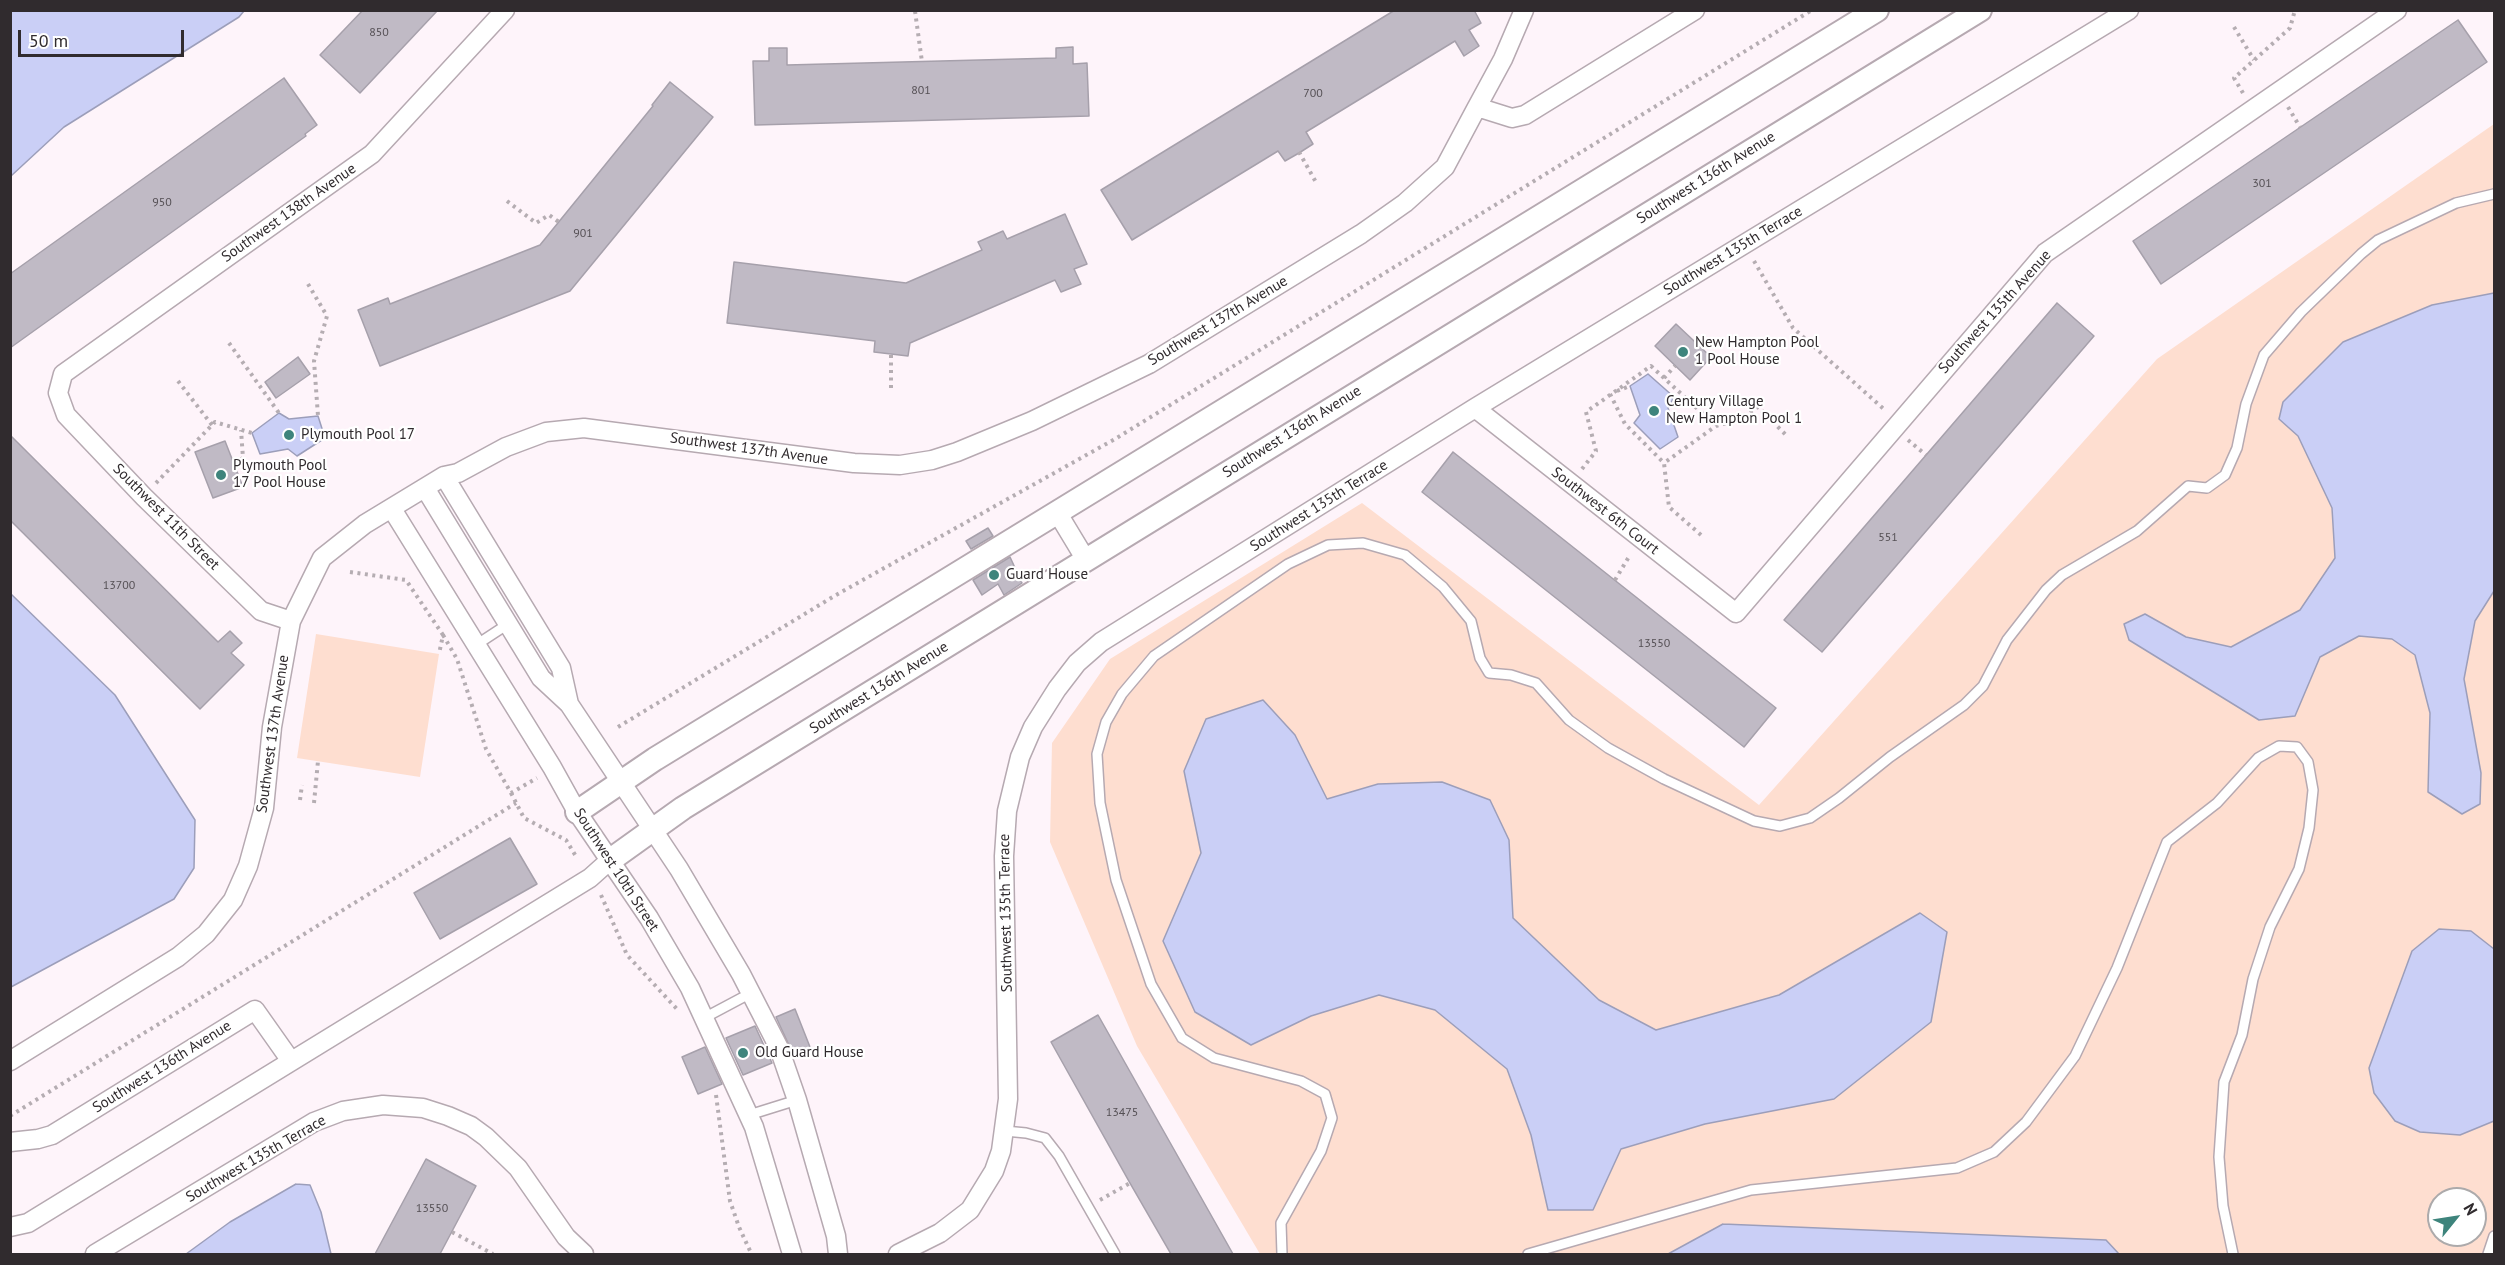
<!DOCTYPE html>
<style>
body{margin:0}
#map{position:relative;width:2505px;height:1265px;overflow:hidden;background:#fef4fa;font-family:"PT Sans",sans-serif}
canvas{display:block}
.frame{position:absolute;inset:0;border:12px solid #302b2e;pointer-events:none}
.north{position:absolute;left:2427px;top:1187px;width:60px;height:60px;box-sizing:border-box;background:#fff;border:2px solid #acaaab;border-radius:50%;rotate:60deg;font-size:16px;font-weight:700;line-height:24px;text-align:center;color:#302b2e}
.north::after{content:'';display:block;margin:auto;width:21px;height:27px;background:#3e847c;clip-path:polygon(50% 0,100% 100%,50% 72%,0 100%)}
.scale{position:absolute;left:18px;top:30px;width:166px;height:27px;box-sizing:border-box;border:3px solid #302b2e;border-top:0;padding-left:8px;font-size:18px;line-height:21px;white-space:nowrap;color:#302b2e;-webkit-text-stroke:4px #fff;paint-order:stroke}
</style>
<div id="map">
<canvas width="2505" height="1265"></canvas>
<div class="frame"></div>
<div class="north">N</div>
<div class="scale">50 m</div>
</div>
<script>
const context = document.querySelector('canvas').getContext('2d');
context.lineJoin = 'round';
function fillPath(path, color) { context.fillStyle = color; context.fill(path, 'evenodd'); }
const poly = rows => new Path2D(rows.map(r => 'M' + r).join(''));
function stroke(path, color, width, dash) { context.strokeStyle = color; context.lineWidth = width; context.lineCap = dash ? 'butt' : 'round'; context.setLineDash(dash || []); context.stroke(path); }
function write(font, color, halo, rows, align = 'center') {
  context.font = font + ' "PT Sans",sans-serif'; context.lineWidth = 4.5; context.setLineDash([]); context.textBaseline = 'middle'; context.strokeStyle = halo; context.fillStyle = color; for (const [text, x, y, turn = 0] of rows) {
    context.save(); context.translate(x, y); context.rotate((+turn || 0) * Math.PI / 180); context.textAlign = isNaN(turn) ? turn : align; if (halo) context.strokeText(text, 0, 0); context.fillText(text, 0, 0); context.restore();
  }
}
const green = poly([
 [2494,124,2494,1254,1260,1254,1137,1046,1050,842,1052,743,1110,659,1362,503,1759,805,2157,359],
 [2439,1199,2475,1199,2475,1235,2439,1235],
 [316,634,439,654,420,777,297,758]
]);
const water = poly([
 [11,10,244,10,244,11,239,17,64,127,11,176,11,10],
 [2494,293,2494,591,2475,621,2464,679,2481,773,2480,804,2462,814,2428,792,2430,713,2415,655,2392,639,2359,636,2320,657,2295,716,2259,720,2129,640,2124,624,2145,614,2186,637,2231,647,2300,610,2335,558,2332,508,2298,436,2279,419,2283,402,2343,342,2432,305,2494,293],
 [1648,374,1674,397,1668,408,1678,437,1660,449,1634,423,1640,415,1630,386,1648,374],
 [279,413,289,419,318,416,325,438,297,456,288,449,260,454,252,433,279,413],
 [11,594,115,695,195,820,194,868,174,899,11,987,11,594],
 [1263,700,1295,735,1327,799,1378,784,1442,782,1490,800,1509,840,1513,918,1599,1000,1656,1030,1779,995,1920,913,1947,932,1931,1022,1834,1099,1705,1124,1621,1149,1593,1210,1548,1210,1531,1135,1507,1069,1435,1010,1379,995,1311,1016,1251,1045,1195,1012,1163,941,1201,853,1184,771,1206,719,1263,700],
 [2439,929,2471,931,2494,949,2494,1121,2460,1135,2420,1132,2395,1121,2374,1093,2369,1068,2412,951,2439,929],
 [296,1184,310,1185,321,1212,331,1254,186,1254,230,1222,296,1184],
 [1723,1224,2106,1240,2119,1254,1668,1254,1723,1224]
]);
const building = poly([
 [363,10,438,10,360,93,320,55,363,10],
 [1395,10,1474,10,1481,23,1469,30,1479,46,1464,56,1455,41,1306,132,1313,144,1299,153,1285,161,1278,151,1132,240,1101,190,1395,10],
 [2458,20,2487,62,2161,284,2133,241,2458,20],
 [1073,47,1073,64,1087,63,1089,116,755,125,753,61,769,61,769,48,787,48,787,65,1056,58,1056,48,1073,47],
 [284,78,317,125,305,134,306,136,10,348,10,274,284,78],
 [670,82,713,117,570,291,380,366,358,310,388,298,390,304,540,245,653,106,652,105,670,82],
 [1065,214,1087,264,1074,269,1081,284,1061,292,1055,280,910,343,908,356,874,352,875,341,727,323,734,262,906,283,982,250,978,242,1003,231,1007,239,1065,214],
 [2057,303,2094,336,1822,652,1784,620,2057,303],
 [1676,324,1711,357,1690,380,1655,346,1676,324],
 [298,357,310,374,276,398,265,382,298,357],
 [10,435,218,642,230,631,242,643,231,653,244,665,200,709,10,520,10,435],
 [225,441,243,487,213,498,195,452,225,441],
 [1453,452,1776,708,1744,747,1422,492,1453,452],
 [988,528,993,536,971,549,966,541,988,528],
 [1010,557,1022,583,1004,595,998,584,982,595,973,580,1010,557],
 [510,838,537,884,440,939,414,893,510,838],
 [795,1009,810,1047,793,1054,776,1017,795,1009],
 [1098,1015,1233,1254,1171,1254,1130,1183,1051,1042,1098,1015],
 [755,1026,772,1063,743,1075,726,1038,755,1026],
 [705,1047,722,1084,698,1094,682,1057,705,1047],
 [426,1159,476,1186,440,1254,375,1254,426,1159]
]);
const path = poly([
 [915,11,922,62],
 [2234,27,2254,60],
 [2243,93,2234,78,2290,28,2295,10],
 [2288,107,2300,127],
 [1299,152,1317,184],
 [507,201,536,223,549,215,559,222],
 [1754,261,1793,328,1886,411],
 [308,284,327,316,314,361,318,416],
 [229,343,279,413],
 [1664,378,1675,366],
 [178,381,212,425],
 [891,388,891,354],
 [1617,391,1630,386],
 [1610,394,1625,424,1664,463],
 [1908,440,1926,455],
 [234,464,243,458,241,430],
 [1582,469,1596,451,1586,412,1651,366,1716,426],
 [156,483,215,422,252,433],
 [1701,535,1669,507,1664,463,1716,426,1737,420,1758,407,1786,435],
 [350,572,406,580,443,635,439,654],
 [1615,580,1630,555],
 [443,635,457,659,486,749,511,793,537,778],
 [618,727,836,595,1115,439,1812,10],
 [511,793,524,818,566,840,577,858],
 [300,800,302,785],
 [314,803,318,761],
 [601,895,627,955,677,1009],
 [716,1095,730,1201,739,1227,751,1253],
 [10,1116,516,803],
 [1100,1200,1130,1183],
 [452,1232,493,1254]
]);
const service = poly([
 [476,645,508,624],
 [704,1018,751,993],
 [749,1115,797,1100],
 [1005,1131,1026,1133,1045,1138,1059,1156,1115,1254],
 [1282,1254,1281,1223,1321,1151,1332,1118,1325,1094,1301,1081,1214,1058,1182,1038,1151,984,1116,880,1100,803,1097,754,1106,722,1122,694,1154,656,1288,564,1328,545,1363,543,1405,555,1443,587,1471,621,1480,658,1489,673,1511,675,1536,683,1569,720,1608,748,1664,779,1754,821,1780,826,1810,818,1839,798,1890,757,1964,705,1983,686,2007,640,2046,590,2062,575,2137,531,2188,486,2207,488,2225,475,2237,448,2246,404,2264,355,2301,312,2361,254,2378,240,2456,203,2494,194],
 [1528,1254,1751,1190,1957,1168,1994,1152,2026,1122,2075,1056,2117,968,2167,842,2217,803,2258,758,2279,746,2297,747,2308,762,2313,790,2309,828,2299,869,2270,927,2253,979,2242,1035,2224,1082,2219,1157,2223,1206,2233,1254],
 [2488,1254,2494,1236]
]);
const minor = poly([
 [1477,107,1503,59,1524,10],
 [1475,408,1736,613,2045,253,2397,10],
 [444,476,561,668,569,704],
 [425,488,541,678,569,704,679,869,741,974,779,1048,797,1100,836,1236,838,1254],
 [392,509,552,767,577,812,649,918,690,988,754,1127,792,1254],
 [1057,512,1086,560],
 [291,621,261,611,144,497,66,415,58,393,63,374,372,154,505,10],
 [10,1061,178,957,206,934,233,900,248,866,264,808,272,727,291,621,322,558,365,524,444,476,458,473,506,447,546,432,584,428,854,463,900,465,932,460,957,452,1032,421,1149,364,1361,234,1405,203,1445,167,1477,107,1512,118,1525,115,1695,10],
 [10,1142,38,1139,52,1135,255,1010,291,1061],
 [10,1227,28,1223,590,878,609,861],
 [95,1254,314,1122,343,1111,383,1105,423,1108,448,1116,471,1126,486,1137,518,1168,566,1237,584,1254],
 [898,1254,940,1233,970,1210,994,1171,1001,1151,1008,1099,1004,856,1007,811,1020,757,1033,727,1057,689,1077,663,1101,642,1475,408,2129,10]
]);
const tertiary = poly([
 [577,812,655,759,1877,10],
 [609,861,683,808,1980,10]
]);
const markers = [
 [1683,352,6,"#3e847c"],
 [1654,411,6,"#3e847c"],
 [289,435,6,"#3e847c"],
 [221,475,6,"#3e847c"],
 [994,575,6,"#3e847c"],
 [743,1053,6,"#3e847c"]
];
const numberNames = [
 ["850",379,33],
 ["801",921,91],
 ["700",1313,94],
 ["301",2262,184],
 ["950",162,203],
 ["901",583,234],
 ["551",1888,538],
 ["13700",119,586],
 ["13550",1654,644],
 ["13475",1122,1113],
 ["13550",432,1209]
];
const streetNames = [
 ["Southwest 136th Avenue",1706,178,-32],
 ["Southwest 138th Avenue",289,213,-35],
 ["Southwest 135th Terrace",1733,251,-31],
 ["Southwest 135th Avenue",1995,312,-48],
 ["Southwest 137th Avenue",1218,321,-31],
 ["Southwest 136th Avenue",1292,432,-32],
 ["Southwest 137th Avenue",749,449,8],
 ["Southwest 135th Terrace",1319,506,-32],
 ["Southwest 6th Court",1605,511,38],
 ["Southwest 11th Street",166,517,45],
 ["Southwest 136th Avenue",879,688,-32],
 ["Southwest 137th Avenue",273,734,-82],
 ["Southwest 10th Street",616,870,57],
 ["Southwest 135th Terrace",1006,913,-91],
 ["Southwest 136th Avenue",162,1067,-32],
 ["Southwest 135th Terrace",256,1159,-30]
];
const poiNames = [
 ["New Hampton Pool",1695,343],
 ["1 Pool House",1695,360],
 ["Century Village",1666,402],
 ["New Hampton Pool 1",1666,419],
 ["Plymouth Pool 17",301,435],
 ["Plymouth Pool",233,466],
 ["17 Pool House",233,483],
 ["Guard House",1006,575],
 ["Old Guard House",755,1053]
];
fillPath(green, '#feded0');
fillPath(water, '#cacff6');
stroke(water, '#9c9eba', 1.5);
fillPath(building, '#c0bac5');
stroke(building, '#a6a0ab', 1.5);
stroke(service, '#b6a9b1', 12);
stroke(minor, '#b6a9b1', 21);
stroke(tertiary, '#b6a9b1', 26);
stroke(path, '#b5adb2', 4, [3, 4.5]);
stroke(service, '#fff', 9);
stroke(minor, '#fff', 18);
stroke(tertiary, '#fff', 22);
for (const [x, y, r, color] of markers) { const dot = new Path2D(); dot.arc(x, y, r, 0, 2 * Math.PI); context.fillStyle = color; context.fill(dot); stroke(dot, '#fff', 2); }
write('12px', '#544f54', null, numberNames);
write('15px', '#302b2e', '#fff', streetNames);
write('15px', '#302b2e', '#fff', poiNames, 'left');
</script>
